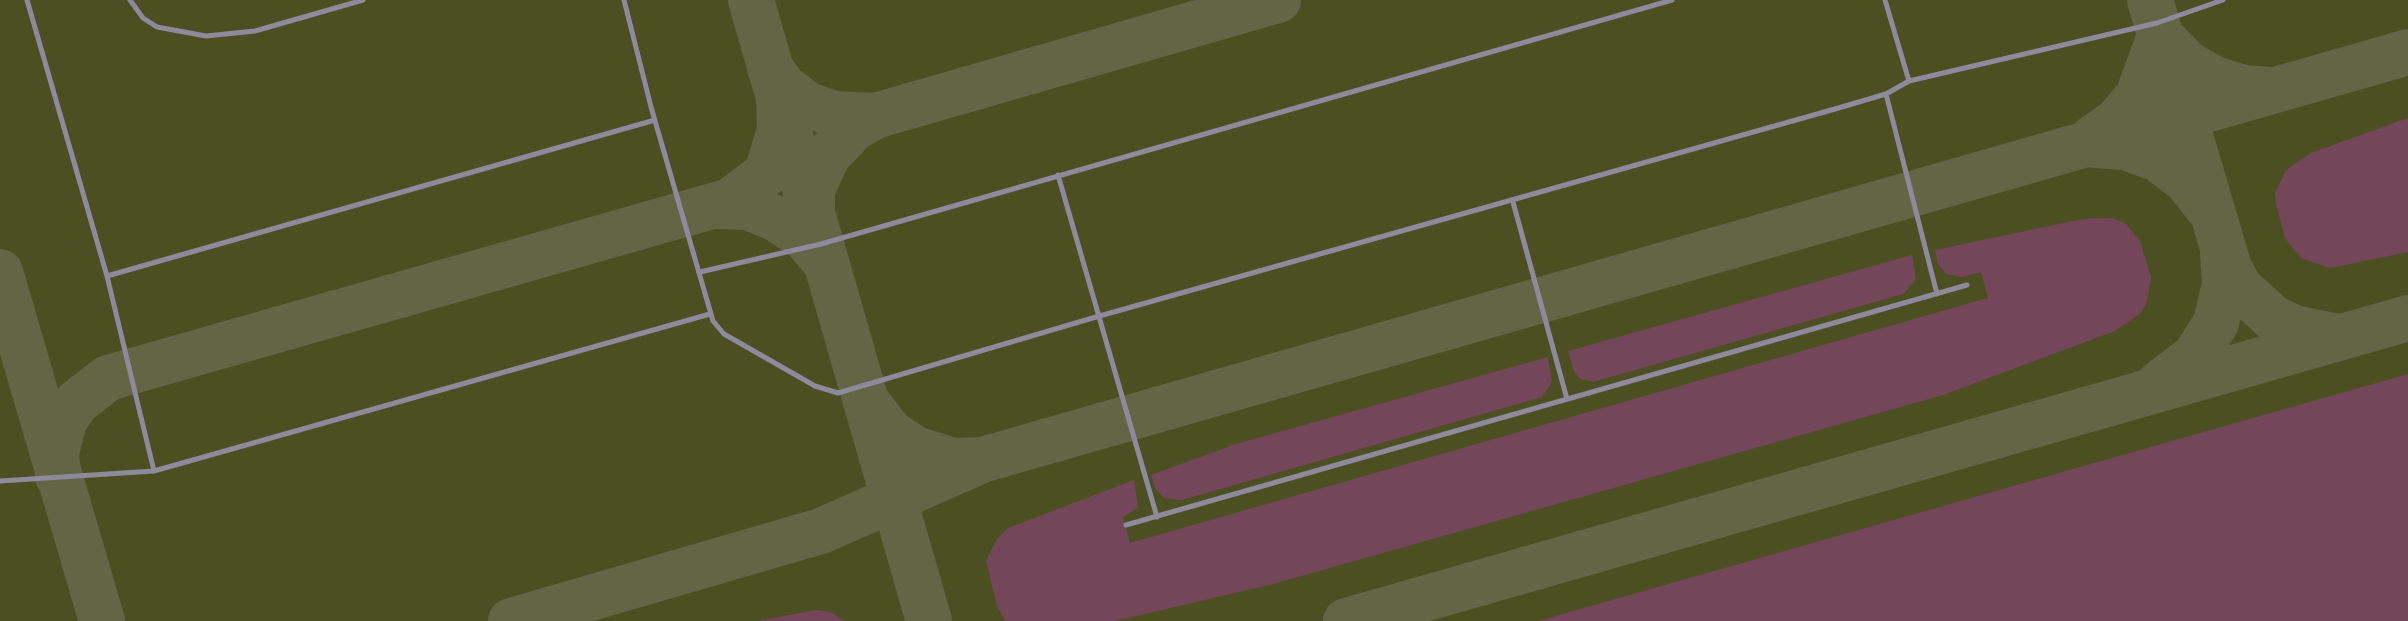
<!DOCTYPE html>
<style>
body{margin:0}
canvas{display:block;background:#414420}
</style>
<canvas width="2408" height="621"></canvas>
<script>
const context = document.querySelector('canvas').getContext('2d');
context.lineJoin = 'round';
function fillPath(path, color) { context.fillStyle = color; context.fill(path, 'evenodd'); }
const poly = rows => new Path2D(rows.map(r => 'M' + r).join(''));
function stroke(path, color, width, dash) { context.strokeStyle = color; context.lineWidth = width; context.lineCap = dash ? 'butt' : 'round'; context.setLineDash(dash || []); context.stroke(path); }
const built = poly([
 [0,0,2408,0,2408,621,0,621]
]);
const green = poly([
 [2408,118,2408,252,2330,268,2301,258,2285,238,2276,204,2275,193,2286,170,2311,153],
 [2113,218,2126,224,2140,241,2151,277,2147,302,2141,313,2115,331,1943,395,1273,584,1115,621,1005,621,997,606,986,561,997,539,1008,528,1134,480,1138,508,1123,517,1130,543,1988,298,1981,272,1962,277,1946,274,1938,264,1935,250,2083,219],
 [1912,255,1916,279,1903,294,1593,382,1579,378,1573,369,1568,351],
 [1548,357,1552,382,1542,397,1182,500,1164,498,1155,488,1151,475,1236,444],
 [2408,374,2408,621,1538,621],
 [816,610,830,612,845,621,757,621]
]);
const taxiway = poly([
 [751,0,929,621],
 [2150,0,2229,268,2240,288,2273,318,2294,328,2338,337],
 [770,68,783,86,808,105,834,114,875,116],
 [2093,138,2116,122,2138,96,2160,36,2188,64,2214,79,2244,88,2269,90],
 [2095,145,2125,147,2158,159,2187,181,2207,207],
 [716,206,748,207,777,219,804,237,826,263],
 [812,213,812,189,828,155,854,128,875,116,1278,0],
 [0,272,102,621],
 [2160,383,2195,356,2216,323,2225,284,2223,253],
 [869,405,891,433,915,449,954,461,982,460],
 [58,477,56,453,64,421,77,402,108,378,730,201,767,173,780,130,779,98],
 [511,621,821,531,982,460,2408,52],
 [1346,621,2408,318]
]);
const lane = poly([
 [27,0,107,276,154,471],
 [130,0,143,18,157,27,206,36,255,31,363,0],
 [624,0,651,107,713,321,724,334,815,386,838,393,1096,317,1835,109,1886,94,1909,81,2157,23,2223,0],
 [1885,0,1909,81],
 [1886,94,1937,294],
 [1058,175,1157,517],
 [1513,202,1567,399],
 [700,272,821,244,1672,0],
 [107,276,655,120],
 [0,481,154,471,710,314],
 [1126,525,1967,285]
]);
fillPath(built, '#4c4f22');
fillPath(green, '#74465a');
stroke(taxiway, '#636645', 46);
stroke(lane, '#8c8a9b', 5);
</script>
